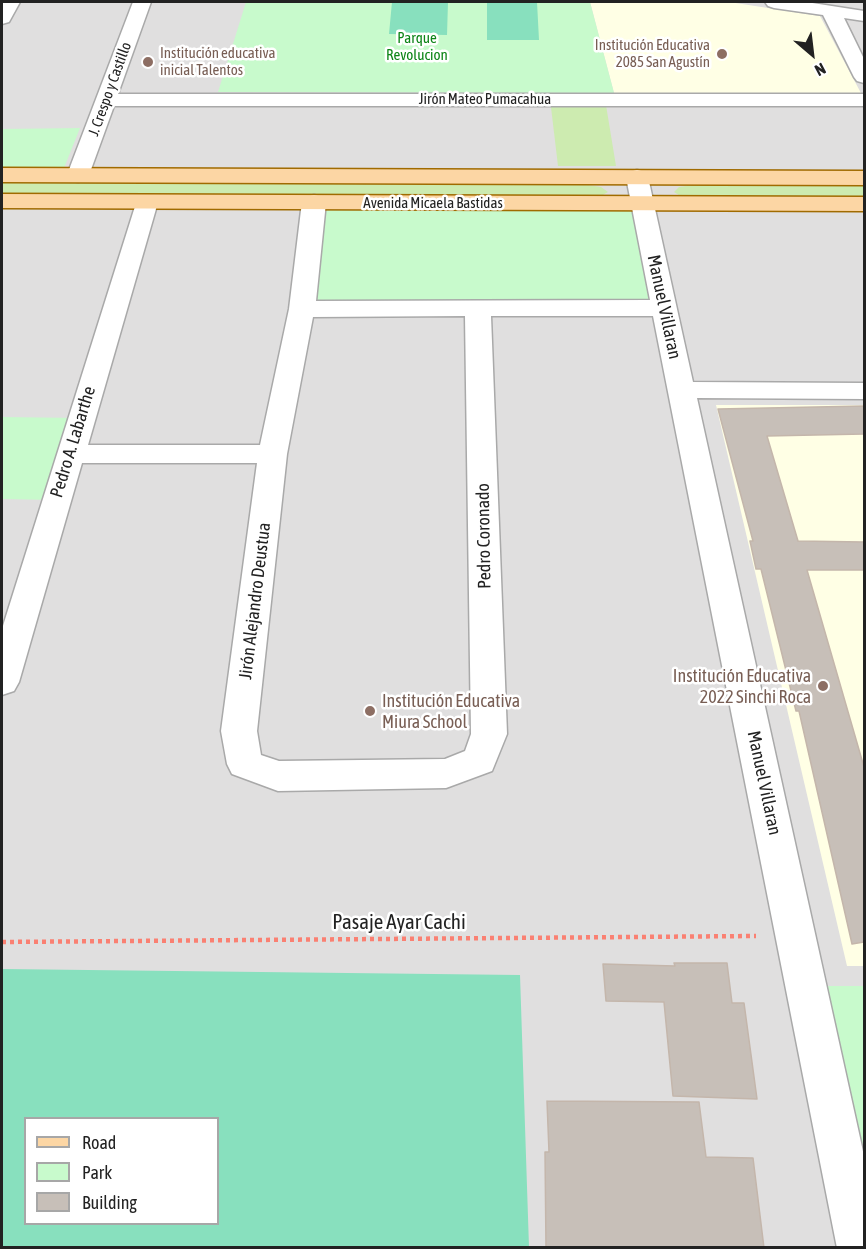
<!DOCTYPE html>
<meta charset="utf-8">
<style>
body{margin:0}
#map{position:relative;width:866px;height:1249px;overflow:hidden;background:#f2efe9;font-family:"Asap Condensed",sans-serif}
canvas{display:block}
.frame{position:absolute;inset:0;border:3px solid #222;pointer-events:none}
.legend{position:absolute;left:24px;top:1117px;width:195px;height:108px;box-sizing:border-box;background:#fff;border:2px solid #a7a7a7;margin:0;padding:8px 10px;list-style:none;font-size:18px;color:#222}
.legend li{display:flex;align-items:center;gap:12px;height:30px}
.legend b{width:30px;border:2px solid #a7a7a7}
.north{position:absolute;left:782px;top:24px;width:60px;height:60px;-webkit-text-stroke:4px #fff;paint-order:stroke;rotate:152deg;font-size:16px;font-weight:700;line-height:24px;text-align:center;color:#222}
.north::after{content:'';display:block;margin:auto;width:21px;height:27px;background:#222;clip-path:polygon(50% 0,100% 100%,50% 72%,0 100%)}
</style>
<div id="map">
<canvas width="866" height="1249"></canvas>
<div class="frame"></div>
<ul class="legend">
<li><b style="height:8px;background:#fcd6a4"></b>Road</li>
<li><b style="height:16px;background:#c8facc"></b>Park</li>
<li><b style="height:16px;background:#c7bfb8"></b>Building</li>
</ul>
<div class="north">N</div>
</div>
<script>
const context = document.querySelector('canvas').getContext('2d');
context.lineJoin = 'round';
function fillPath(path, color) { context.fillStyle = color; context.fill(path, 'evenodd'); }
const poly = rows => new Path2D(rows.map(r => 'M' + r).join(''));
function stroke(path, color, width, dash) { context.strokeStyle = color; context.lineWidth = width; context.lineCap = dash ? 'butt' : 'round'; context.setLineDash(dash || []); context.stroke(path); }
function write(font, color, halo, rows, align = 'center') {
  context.font = font + ' "Asap Condensed",sans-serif'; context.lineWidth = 5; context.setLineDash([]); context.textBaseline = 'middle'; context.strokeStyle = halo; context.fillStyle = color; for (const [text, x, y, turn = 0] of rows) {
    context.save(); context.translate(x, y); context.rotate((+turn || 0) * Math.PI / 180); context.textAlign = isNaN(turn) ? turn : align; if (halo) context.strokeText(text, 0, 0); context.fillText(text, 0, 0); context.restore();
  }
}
const residential = poly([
 [2,2,864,2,864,1247,2,1248],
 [26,1118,218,1118,218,1224,26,1224]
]);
const education = poly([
 [590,2,729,2,820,16,862,95,614,93],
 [716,405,864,405,864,966,847,966]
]);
const grass = poly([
 [550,99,605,99,616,166,558,166],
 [2,182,588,185,601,187,608,192,601,196,589,198,2,194],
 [693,185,864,186,864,199,696,198,682,197,674,192,679,187]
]);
const park = poly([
 [246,2,590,2,614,93,218,92],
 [80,128,62,173,2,173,2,129],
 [314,202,643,203,664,308,302,309],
 [2,417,81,418,56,500,2,499],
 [826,986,864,986,864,1173]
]);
const pitch = poly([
 [392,2,448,2,447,35,389,34],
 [487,2,537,2,539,40,487,40],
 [2,969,520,975,529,1247,2,1247],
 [26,1118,218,1118,218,1224,26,1224]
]);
const building = poly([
 [864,406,864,434,767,436,798,541,864,542,864,570,807,570,864,767,864,942,852,944,799,711,796,711,761,569,756,569,750,541,753,541,718,409,864,406],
 [674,963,727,963,732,1003,744,1003,757,1099,673,1096,664,1002,606,1001,603,964,675,966,674,963],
 [547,1101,699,1102,706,1157,753,1158,764,1248,546,1248,545,1152,549,1152,547,1101]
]);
const path = poly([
 [2,942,756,936]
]);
const minor = poly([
 [2,2,20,2,9,22,2,24,2,2],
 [133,2,151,2,118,94,864,94,864,106,114,106,89,175,86,180,78,182,70,180,67,175,133,2],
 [765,2,806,2,864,11,864,21,844,18,864,59,864,83,857,81,854,77,823,15,774,8,768,6,765,2],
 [637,170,645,172,648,177,693,382,864,383,864,399,697,398,864,1156,864,1248,837,1248,653,316,491,316,507,734,492,771,446,788,278,791,232,774,227,764,221,731,257,463,82,463,19,682,14,691,2,695,2,629,138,197,146,195,154,197,158,202,88,445,260,445,289,309,302,202,306,197,314,195,322,197,326,202,316,301,650,300,626,177,629,172,637,170],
 [465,316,471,734,465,751,445,759,279,761,261,755,257,731,287,454,313,317,465,316]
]);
const major = poly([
 [2,168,864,171,864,185,2,182,2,168],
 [2,194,864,197,864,211,2,208,2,194]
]);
const markers = [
 [722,54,6,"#8d6e63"],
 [148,62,6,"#8d6e63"],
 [823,686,6,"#8d6e63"],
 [370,711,6,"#8d6e63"]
];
const farParknames = [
 ["Parque",417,38],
 ["Revolucion",417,55]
];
const farEducationnames = [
 ["Institución Educativa",710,45],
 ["2085 San Agustín",710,62],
 ["Institución educativa",160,53,"left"],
 ["inicial Talentos",160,70,"left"]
];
const farStreetnames = [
 ["J. Crespo y Castillo",110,89,-70],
 ["Jirón Mateo Pumacahua",485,99],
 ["Avenida Micaela Bastidas",433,203]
];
const streetNames = [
 ["Manuel Villaran",664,307,78],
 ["Pedro A. Labarthe",73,442,-73],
 ["Pedro Coronado",484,536,-91],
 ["Jirón Alejandro Deustua",255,601,-83],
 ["Manuel Villaran",764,783,78]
];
const educationNames = [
 ["Institución Educativa",811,676],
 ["2022 Sinchi Roca",811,697],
 ["Institución Educativa",382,701,"left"],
 ["Miura School",382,722,"left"]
];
const nearStreetnames = [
 ["Pasaje Ayar Cachi",399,922]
];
fillPath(residential, '#e0dfdf');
fillPath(education, '#ffffe5');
fillPath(grass, '#cdebb0');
fillPath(park, '#c8facc');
fillPath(pitch, '#88e0be');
fillPath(building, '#c7bfb8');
stroke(building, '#c4b6ab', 1.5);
stroke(minor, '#a9a9a9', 3);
stroke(major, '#a06b00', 3);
stroke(path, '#fa8072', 4.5, [4, 4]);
fillPath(minor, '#fff');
fillPath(major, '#fcd6a4');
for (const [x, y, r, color] of markers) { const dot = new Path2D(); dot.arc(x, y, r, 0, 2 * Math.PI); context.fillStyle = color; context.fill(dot); stroke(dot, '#fff', 2); }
write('15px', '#0c8416', '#fff', farParknames);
write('15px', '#785e54', '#fff', farEducationnames, 'right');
write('15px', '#222', '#fff', farStreetnames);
write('18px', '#222', '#fff', streetNames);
write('18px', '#785e54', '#fff', educationNames, 'right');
write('21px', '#222', '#fff', nearStreetnames);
</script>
